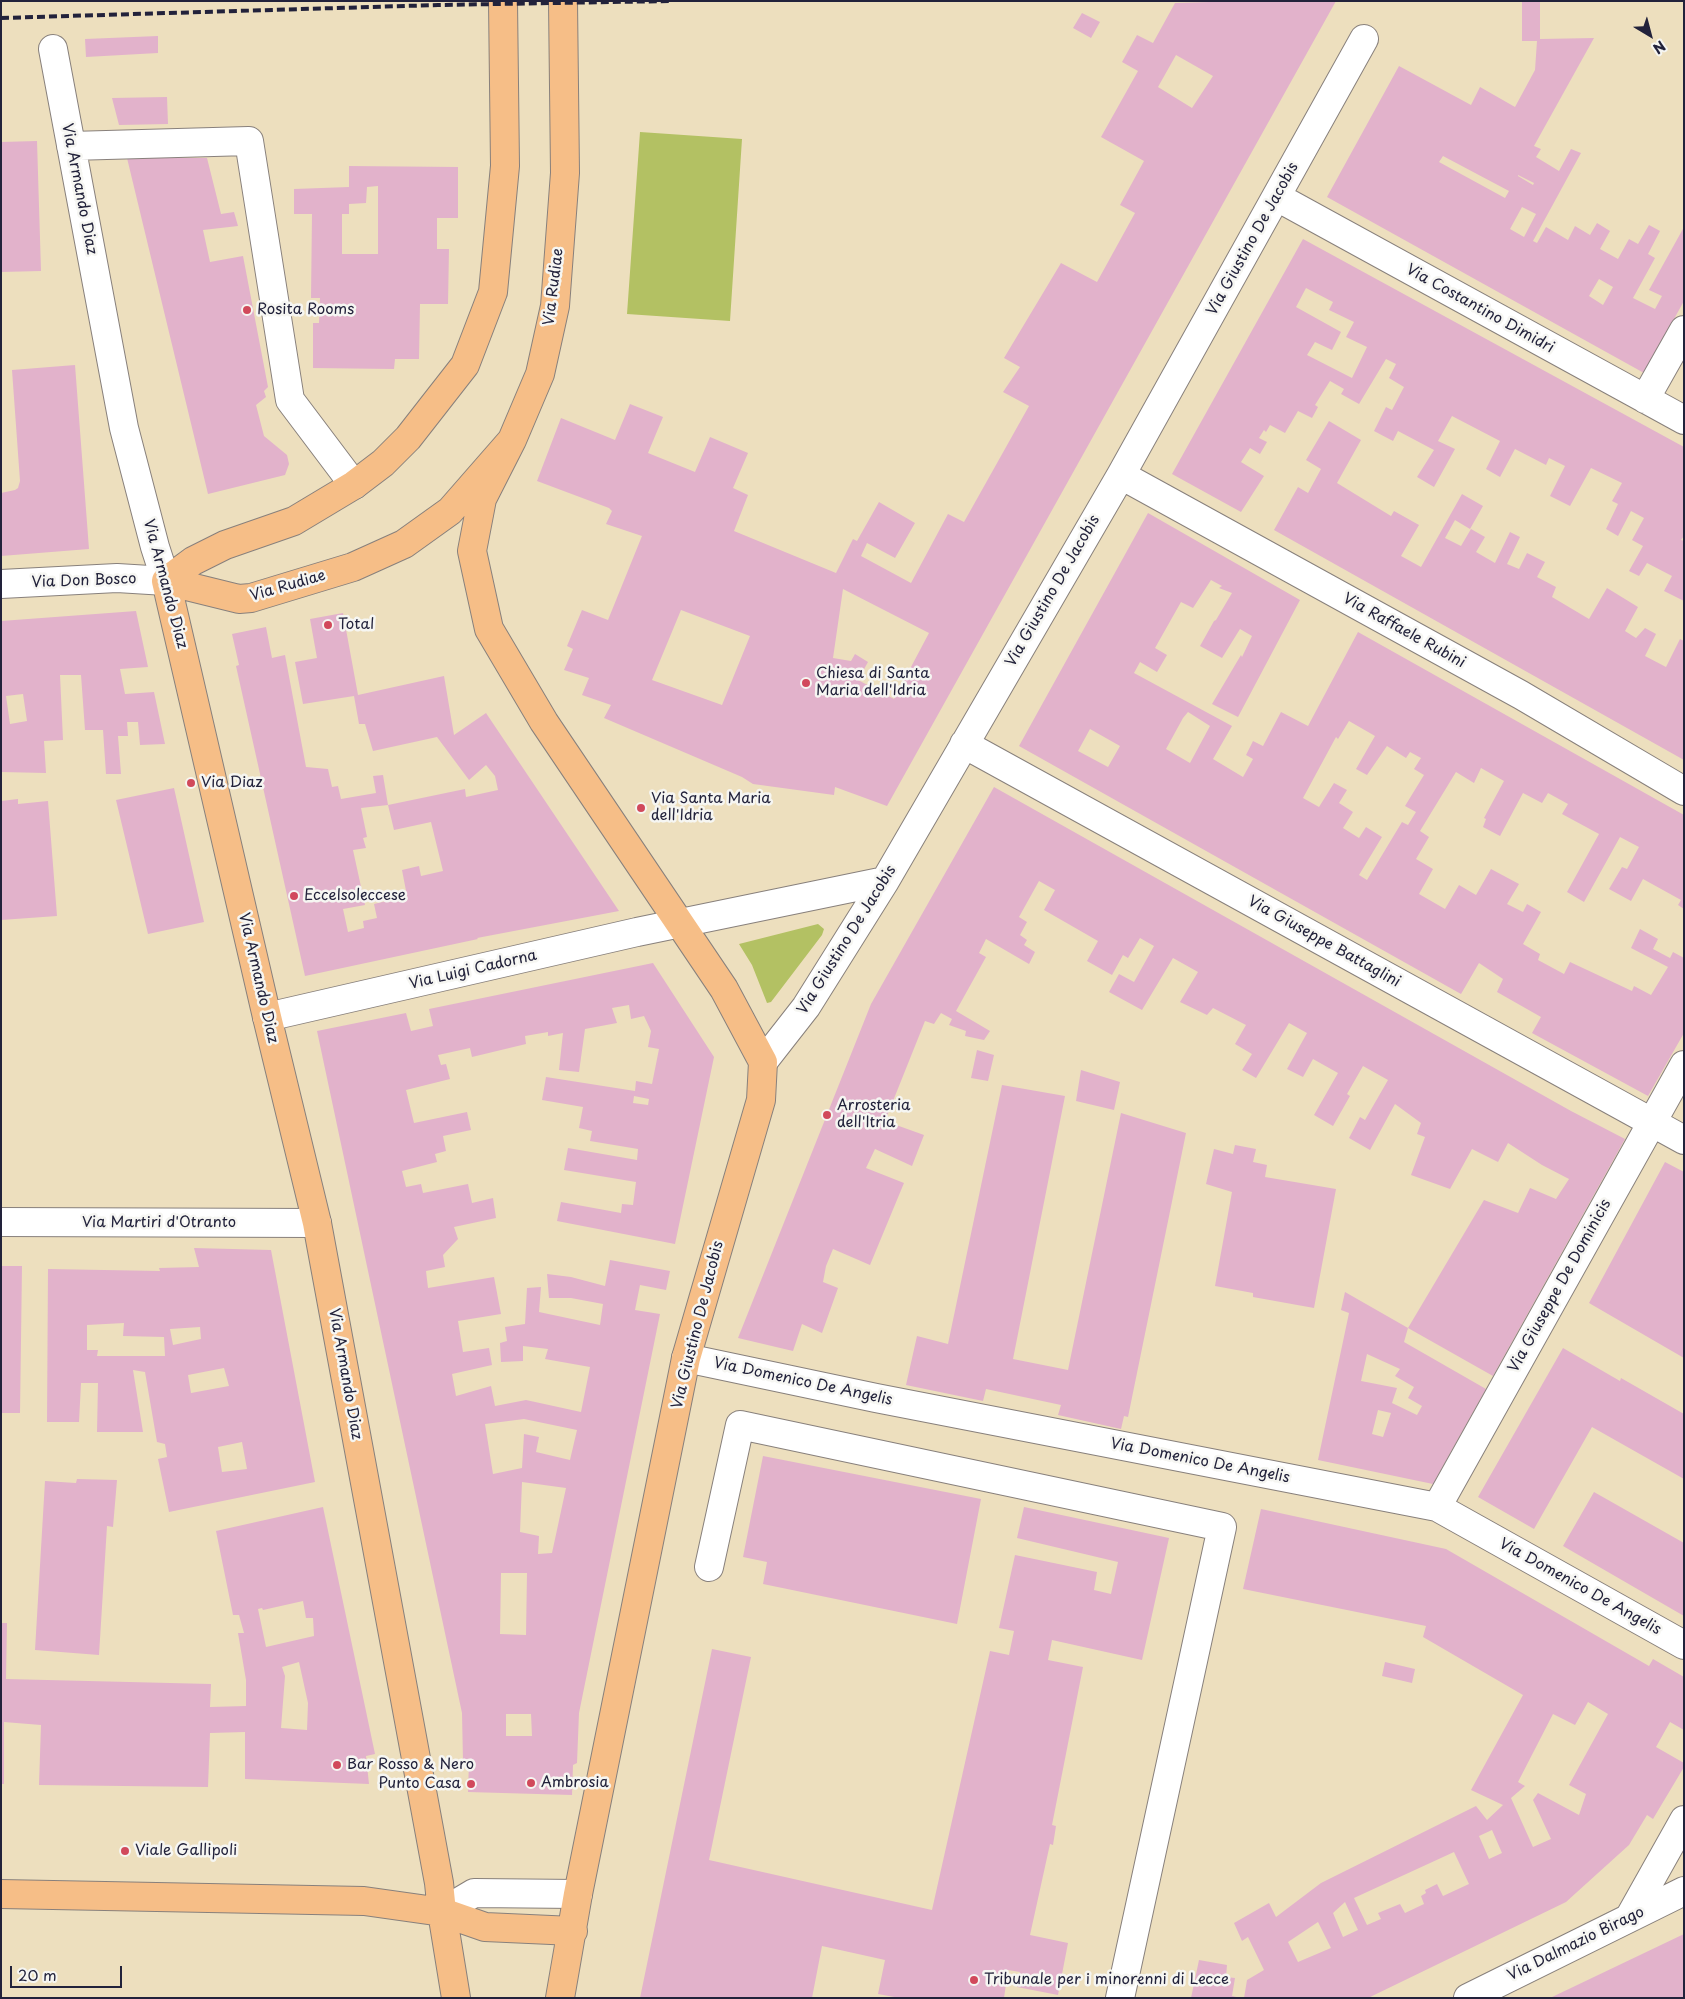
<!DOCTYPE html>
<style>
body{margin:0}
#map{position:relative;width:1685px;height:1999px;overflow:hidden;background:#eddfbe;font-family:"Playpen Sans",sans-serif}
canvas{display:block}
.frame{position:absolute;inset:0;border:2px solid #22223b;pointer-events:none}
.north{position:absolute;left:1625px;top:10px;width:50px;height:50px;-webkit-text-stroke:4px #f6f6f2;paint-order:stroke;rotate:143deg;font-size:14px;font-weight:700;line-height:20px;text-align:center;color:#22223b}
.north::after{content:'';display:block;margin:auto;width:18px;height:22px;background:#22223b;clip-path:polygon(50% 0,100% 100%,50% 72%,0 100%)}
.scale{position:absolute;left:10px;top:1966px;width:112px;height:22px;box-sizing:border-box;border:2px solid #22223b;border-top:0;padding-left:6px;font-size:15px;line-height:18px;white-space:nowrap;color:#22223b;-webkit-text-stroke:4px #f6f6f2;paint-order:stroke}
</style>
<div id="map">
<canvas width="1685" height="1999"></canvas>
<div class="frame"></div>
<div class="north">N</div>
<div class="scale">20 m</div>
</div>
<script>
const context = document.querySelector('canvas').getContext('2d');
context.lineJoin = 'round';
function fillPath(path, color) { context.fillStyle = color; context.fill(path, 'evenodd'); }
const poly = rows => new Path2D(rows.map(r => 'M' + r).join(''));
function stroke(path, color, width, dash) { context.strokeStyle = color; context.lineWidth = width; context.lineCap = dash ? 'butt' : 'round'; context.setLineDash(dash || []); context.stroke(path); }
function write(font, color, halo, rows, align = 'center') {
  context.font = font + ' "Playpen Sans",sans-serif'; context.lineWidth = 5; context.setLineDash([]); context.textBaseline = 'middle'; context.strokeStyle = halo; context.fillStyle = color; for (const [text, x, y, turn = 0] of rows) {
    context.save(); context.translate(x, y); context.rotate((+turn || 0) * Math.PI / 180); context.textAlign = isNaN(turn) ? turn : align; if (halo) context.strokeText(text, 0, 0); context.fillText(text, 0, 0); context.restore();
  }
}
const green = poly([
 [640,132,742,139,730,321,627,314],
 [818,924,824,929,822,935,771,1002,767,1003,752,965,739,944]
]);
const building = poly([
 [1244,1,1336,1,887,806,835,787,834,795,753,784,742,777,604,718,611,705,582,695,589,678,564,670,573,649,567,646,582,610,608,620,642,536,606,524,612,511,609,508,537,481,561,418,615,440,630,404,663,417,648,453,695,472,710,437,748,453,733,488,748,495,734,531,836,573,853,539,857,541,879,502,915,523,895,558,867,543,861,556,911,583,948,514,964,522,1029,406,1003,392,1020,367,1004,358,1061,263,1097,282,1135,213,1120,205,1144,161,1101,137,1138,71,1122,62,1137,35,1153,43,1175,3],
 [1176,55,1213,76,1192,108,1158,87],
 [843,589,929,633,894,699,858,680,868,662,855,654,851,661,833,658],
 [681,610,750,636,722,705,652,680],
 [1522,1,1540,1,1540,39,1594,38,1534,146,1541,149,1536,157,1559,171,1571,149,1581,153,1533,241,1537,243,1546,227,1568,240,1575,226,1590,235,1597,223,1610,231,1600,249,1618,259,1629,239,1638,244,1649,225,1660,231,1648,254,1655,258,1633,298,1655,309,1662,296,1649,290,1684,227,1684,301,1644,373,1327,197,1399,66,1471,105,1480,87,1515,107,1535,70,1537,41,1522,41],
 [1443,156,1509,191,1505,198,1439,162],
 [1518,175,1534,183,1533,185,1518,176],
 [1522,207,1536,214,1524,237,1510,229],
 [1599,279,1613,287,1603,305,1589,296],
 [1082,13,1100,22,1091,38,1073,28],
 [158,36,158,53,86,57,85,39],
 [167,97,168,124,119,125,112,98],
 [37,141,41,271,1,272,1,142],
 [127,158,207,158,221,214,234,212,238,226,203,230,210,262,243,256,268,387,264,391,266,397,256,405,264,436,287,455,289,464,285,475,208,494],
 [349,166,458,167,458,218,437,218,437,249,449,249,448,304,420,304,419,359,395,359,394,369,313,368,313,323,319,323,320,298,311,298,312,214,294,214,294,189,349,187],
 [378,186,378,254,342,254,342,214,349,214,349,204,366,203,367,187],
 [1303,239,1684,447,1684,536,1681,540,1684,541,1684,601,1664,591,1672,576,1647,563,1639,576,1629,571,1643,546,1632,540,1644,518,1631,511,1618,536,1606,529,1618,504,1612,501,1622,483,1591,468,1570,506,1550,496,1565,466,1549,458,1546,465,1515,449,1500,477,1486,469,1500,441,1452,416,1438,441,1455,449,1434,487,1417,477,1434,450,1398,431,1393,441,1374,431,1386,407,1392,410,1404,387,1389,378,1396,364,1386,359,1359,404,1341,394,1344,389,1330,381,1315,405,1318,407,1312,418,1298,411,1285,433,1270,425,1266,432,1264,430,1259,438,1267,442,1260,454,1250,448,1241,462,1264,476,1241,512,1172,474],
 [1306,288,1333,302,1329,310,1354,322,1346,337,1367,347,1352,378,1307,355,1315,342,1332,350,1341,332,1296,307],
 [75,365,89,549,1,556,1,493,15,490,18,488,20,481,12,370],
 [1329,421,1361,440,1337,483,1391,516,1394,511,1419,525,1401,556,1421,567,1462,494,1483,506,1470,529,1455,520,1445,538,1461,546,1471,529,1485,537,1476,552,1495,563,1510,532,1520,537,1507,564,1519,569,1527,553,1545,562,1537,577,1556,587,1552,597,1589,619,1607,588,1638,607,1625,631,1636,638,1645,628,1656,634,1645,656,1666,667,1680,639,1684,641,1684,760,1274,530,1298,487,1308,493,1321,469,1306,460],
 [1148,513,1300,600,1238,717,1212,704,1241,655,1242,657,1252,636,1240,629,1222,658,1200,646,1214,621,1216,620,1232,593,1219,588,1222,586,1211,580,1193,608,1181,602,1155,648,1167,655,1157,672,1140,662,1134,673,1232,726,1213,759,1243,777,1253,759,1246,755,1253,741,1263,746,1281,712,1308,726,1358,632,1684,815,1684,909,1678,905,1681,900,1643,879,1631,901,1609,889,1622,867,1627,869,1639,847,1620,837,1584,902,1567,892,1599,834,1562,814,1568,804,1548,793,1542,803,1523,793,1500,836,1483,827,1486,819,1484,818,1504,781,1481,768,1474,783,1456,772,1420,831,1429,837,1416,859,1433,869,1419,894,1445,909,1459,885,1476,895,1491,869,1519,884,1507,904,1523,912,1527,904,1541,912,1523,944,1540,954,1538,960,1564,974,1570,962,1632,991,1634,986,1651,995,1668,967,1631,948,1640,929,1658,939,1653,949,1670,958,1673,952,1684,958,1684,1033,1648,1096,1532,1033,1541,1017,1497,992,1503,979,1479,963,1461,994,1019,746],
 [1188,712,1210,726,1190,763,1166,749,1183,718],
 [1349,721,1375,736,1356,769,1367,775,1387,746,1406,758,1410,752,1421,758,1414,769,1424,775,1405,806,1416,812,1408,825,1402,822,1367,880,1359,875,1382,837,1366,827,1359,838,1343,828,1353,812,1339,803,1347,790,1334,783,1319,807,1303,798,1336,737,1338,739],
 [1090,729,1120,746,1108,767,1078,751],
 [136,611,148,667,120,669,125,694,154,692,165,744,140,745,138,722,127,722,128,736,118,736,121,774,106,774,103,730,85,730,81,675,60,675,63,740,44,741,46,773,1,772,1,621],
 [23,694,27,721,10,724,6,696],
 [343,613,358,695,444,676,454,735,486,713,619,911,477,938,478,939,305,976,236,666,239,665,232,634,266,627,272,658,285,655,306,767,328,769,332,787,338,786,341,799,376,793,373,776,383,775,388,805,361,808,367,837,363,838,366,848,353,850,365,905,343,909,348,932,364,928,363,921,377,918,374,904,407,896,402,870,419,866,421,876,443,871,431,822,394,830,388,805,465,789,466,797,498,790,495,776,486,765,469,780,437,737,373,751,365,724,359,724,354,696,303,704,295,662,317,658,310,619],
 [994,787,1571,1111,1625,1139,1493,1376,1408,1328,1484,1200,1518,1213,1530,1188,1556,1199,1569,1179,1542,1165,1508,1143,1498,1162,1472,1149,1450,1189,1411,1175,1425,1137,1417,1134,1421,1123,1395,1104,1370,1150,1349,1138,1360,1117,1365,1120,1388,1080,1363,1066,1347,1094,1350,1096,1333,1126,1314,1115,1338,1073,1313,1059,1303,1077,1287,1069,1307,1033,1289,1023,1256,1078,1242,1070,1252,1054,1235,1044,1246,1025,1213,1008,1207,1015,1180,1002,1198,972,1173,958,1142,1010,1109,992,1119,974,1134,982,1154,946,1140,938,1128,958,1123,955,1112,975,1087,961,1098,941,1044,910,1055,890,1039,881,1019,917,1027,922,1020,935,1027,940,1024,945,1035,952,1029,964,986,939,979,953,986,957,956,1011,990,1031,984,1040,965,1036,966,1031,949,1025,952,1019,941,1013,934,1024,925,1021,885,1121,924,1135,912,1166,875,1149,866,1168,904,1183,870,1265,833,1249,826,1266,823,1282,838,1288,822,1333,802,1324,793,1351,738,1338,871,1004],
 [174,788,204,922,148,934,116,800],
 [18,799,18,804,48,801,57,916,1,920,1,801],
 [653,963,714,1057,675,1244,557,1221,561,1202,621,1213,622,1204,633,1205,636,1182,564,1170,568,1148,637,1160,638,1149,590,1141,592,1131,579,1128,583,1107,542,1100,546,1077,635,1091,636,1081,652,1084,659,1049,648,1047,651,1031,644,1016,631,1019,629,1005,612,1008,617,1023,585,1029,579,1072,559,1070,563,1033,548,1036,548,1032,525,1036,526,1044,472,1057,470,1048,438,1055,441,1065,446,1064,450,1079,406,1090,414,1123,467,1112,471,1130,443,1136,446,1151,435,1154,437,1162,402,1171,406,1187,421,1184,423,1193,468,1184,472,1203,493,1198,496,1218,454,1227,458,1239,443,1255,445,1267,426,1271,428,1288,494,1277,501,1314,458,1321,463,1352,489,1348,492,1365,452,1374,456,1396,491,1386,495,1406,526,1400,581,1412,590,1367,545,1359,548,1349,523,1346,523,1361,501,1362,500,1343,507,1341,505,1327,525,1324,527,1288,541,1287,539,1312,600,1325,603,1304,571,1298,549,1298,547,1274,571,1277,605,1286,610,1260,670,1271,666,1290,640,1285,635,1310,660,1314,579,1713,577,1763,573,1765,572,1795,468,1792,469,1762,463,1761,462,1713,317,1031,406,1013,411,1031,433,1026,429,1009],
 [634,1096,649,1099,648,1105,633,1103],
 [524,1419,577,1430,570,1460,536,1452,539,1437,524,1434,522,1468,493,1474,485,1424],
 [522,1482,566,1488,552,1553,538,1554,539,1536,520,1532],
 [501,1573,527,1573,526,1635,500,1634],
 [506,1714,531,1714,532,1736,506,1736],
 [977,1050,994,1055,988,1081,971,1078],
 [1081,1070,1120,1082,1114,1110,1076,1101],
 [1002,1085,1065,1096,1013,1359,1068,1370,1121,1113,1186,1133,1128,1417,1124,1416,1121,1429,1058,1415,1061,1405,986,1389,983,1401,906,1385,917,1336,948,1344],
 [1235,1145,1256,1149,1253,1162,1267,1165,1265,1177,1336,1189,1314,1308,1253,1297,1253,1293,1215,1286,1232,1192,1206,1184,1214,1149,1233,1154],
 [1665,1162,1684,1172,1684,1358,1589,1303],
 [194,1248,271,1250,315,1482,169,1512,158,1459,167,1457,165,1444,157,1442,145,1372,133,1370,143,1432,97,1432,98,1383,81,1383,79,1422,47,1422,48,1269,160,1271,159,1268,199,1267],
 [124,1323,123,1336,164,1337,165,1356,97,1356,98,1350,87,1350,87,1325],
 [200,1327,201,1339,173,1345,170,1329],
 [224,1368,229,1386,191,1393,188,1375],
 [242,1442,247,1469,222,1472,218,1447],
 [1,1266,22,1266,20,1413,1,1413],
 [1345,1292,1408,1328,1404,1342,1486,1389,1433,1484,1318,1460,1349,1313,1341,1310],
 [1367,1354,1400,1369,1395,1376,1414,1387,1408,1398,1422,1406,1417,1415,1392,1403,1397,1388,1361,1381],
 [1378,1410,1391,1413,1383,1437,1372,1434],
 [1563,1348,1620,1381,1621,1378,1684,1414,1684,1479,1592,1427,1534,1529,1478,1497],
 [763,1456,981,1499,957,1624,763,1584,767,1562,743,1557],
 [77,1479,117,1480,113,1527,107,1526,99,1655,35,1650,45,1481,76,1483],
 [1594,1492,1684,1543,1684,1616,1563,1546],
 [323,1507,375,1754,366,1756,369,1784,245,1779,245,1732,210,1733,208,1787,39,1785,41,1725,4,1722,4,1784,1,1784,1,1623,7,1623,6,1679,211,1684,210,1707,246,1706,246,1680,238,1633,244,1633,239,1615,233,1615,216,1531],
 [303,1601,306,1618,313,1618,314,1636,266,1647,258,1609,262,1608,263,1610],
 [299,1662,308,1703,307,1730,281,1728,285,1676,282,1667],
 [1024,1507,1169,1538,1142,1660,1052,1640,1048,1660,1083,1667,1052,1825,1056,1826,1053,1845,1050,1844,1030,1935,1068,1943,1058,1995,1017,1987,1020,1972,1008,1970,1004,1998,900,1998,878,1994,885,1960,822,1946,812,1998,640,1998,712,1649,751,1657,709,1860,932,1910,990,1651,1009,1655,1014,1631,999,1628,1015,1555,1097,1572,1094,1590,1111,1594,1118,1562,1017,1538],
 [1261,1509,1446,1549,1649,1666,1653,1659,1684,1677,1684,1730,1670,1722,1656,1747,1684,1763,1684,1767,1653,1819,1647,1815,1629,1845,1566,1902,1368,1998,1244,1998,1247,1980,1264,1970,1248,1937,1242,1941,1234,1923,1269,1903,1276,1917,1321,1883,1476,1806,1487,1820,1503,1805,1471,1790,1523,1695,1423,1637,1426,1626,1243,1589],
 [1588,1702,1608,1714,1569,1785,1586,1794,1579,1815,1538,1793,1533,1800,1551,1839,1533,1847,1511,1798,1525,1786,1518,1782,1553,1714,1575,1725],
 [1492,1830,1502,1853,1489,1859,1479,1836],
 [1454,1852,1469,1884,1443,1896,1437,1884,1425,1890,1426,1893,1421,1896,1424,1904,1405,1913,1400,1904,1378,1913,1381,1919,1367,1925,1354,1898],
 [1345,1902,1358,1930,1343,1937,1333,1913],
 [1318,1922,1331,1948,1298,1962,1288,1942],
 [1385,1662,1415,1669,1412,1683,1382,1676],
 [1684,1934,1684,1998,1550,1998],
 [1199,1960,1227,1965,1226,1977,1235,1978,1232,1996,1241,1998,1191,1998]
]);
const minor = poly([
 [71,146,249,141,290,400,354,485],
 [1277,197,1684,420],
 [1645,399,1684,330],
 [1121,475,1521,695,1684,791],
 [1,584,117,578,166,581,155,547,124,428,53,49],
 [964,744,1684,1140],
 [267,1017,637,932,885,881],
 [763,1062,806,1007,885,881,1121,475,1364,39],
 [1,1222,317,1223],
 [686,1358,876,1398,1437,1507,1684,1645],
 [1437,1507,1684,1065],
 [709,1567,740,1425,1222,1527,1120,1998],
 [442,1912,474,1893,578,1894],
 [1629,1918,1684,1820],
 [1468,1998,1684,1891]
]);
const major = poly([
 [512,440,482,499,472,551,489,629,544,722,724,989,763,1062,761,1100,686,1358,578,1894,560,1998],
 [166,581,267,1017,317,1223,439,1883,442,1912,456,1998],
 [166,581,239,599,251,598,353,567,404,544,450,511,512,440,540,374,555,306,565,173,563,1],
 [166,581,193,561,225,545,294,521,354,485,383,463,408,438,465,365,493,292,505,166,503,1],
 [1,1894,364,1901,442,1912,485,1927,573,1931]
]);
const rail = poly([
 [1,18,438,5,671,1]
]);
const markers = [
 [247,310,5,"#d1495b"],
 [328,625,5,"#d1495b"],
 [806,683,5,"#d1495b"],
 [191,783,5,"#d1495b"],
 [641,808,5,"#d1495b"],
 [294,896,5,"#d1495b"],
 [827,1115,5,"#d1495b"],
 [337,1765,5,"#d1495b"],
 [531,1783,5,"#d1495b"],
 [471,1784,5,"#d1495b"],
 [125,1851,5,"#d1495b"],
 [974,1980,5,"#d1495b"]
];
const streetNames = [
 ["Via Armando Diaz",79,189,79],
 ["Via Giustino De Jacobis",1253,239,-61],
 ["Via Rudiae",554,287,-83],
 ["Via Costantino Dimidri",1480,309,29],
 ["Via Don Bosco",84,581,-2],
 ["Via Armando Diaz",165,584,75],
 ["Via Rudiae",288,586,-16],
 ["Via Giustino De Jacobis",1053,591,-60],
 ["Via Raffaele Rubini",1404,631,29],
 ["Via Giustino De Jacobis",847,940,-58],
 ["Via Giuseppe Battaglini",1324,942,29],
 ["Via Luigi Cadorna",473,970,-13],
 ["Via Armando Diaz",258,978,77],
 ["Via Martiri d'Otranto",159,1223],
 ["Via Giuseppe De Dominicis",1560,1286,-61],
 ["Via Giustino De Jacobis",698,1325,-76],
 ["Via Armando Diaz",345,1374,80],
 ["Via Domenico De Angelis",803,1382,12],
 ["Via Domenico De Angelis",1200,1461,11],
 ["Via Domenico De Angelis",1580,1587,29],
 ["Via Dalmazio Birago",1576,1944,-26]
];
const poiNames = [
 ["Rosita Rooms",257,310],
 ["Total",338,625],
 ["Chiesa di Santa",816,674],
 ["Maria dell'Idria",816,691],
 ["Via Diaz",201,783],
 ["Via Santa Maria",651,799],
 ["dell'Idria",651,816],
 ["Eccelsoleccese",304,896],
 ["Arrosteria",837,1106],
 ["dell'Itria",837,1123],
 ["Bar Rosso & Nero",347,1765],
 ["Ambrosia",541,1783],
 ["Punto Casa",461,1784,"right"],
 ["Viale Gallipoli",135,1851],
 ["Tribunale per i minorenni di Lecce",984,1980]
];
fillPath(green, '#b3c163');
fillPath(building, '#e2b2cb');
stroke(minor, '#88807c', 30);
stroke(major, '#88807c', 30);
stroke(minor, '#fff', 28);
stroke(major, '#f6be87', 28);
stroke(rail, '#22223b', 4, [8, 4]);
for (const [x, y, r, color] of markers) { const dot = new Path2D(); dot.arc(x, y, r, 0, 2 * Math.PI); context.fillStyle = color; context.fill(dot); stroke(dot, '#f6f6f2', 2); }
write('15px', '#22223b', '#f6f6f2', streetNames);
write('15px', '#22223b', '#f6f6f2', poiNames, 'left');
</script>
